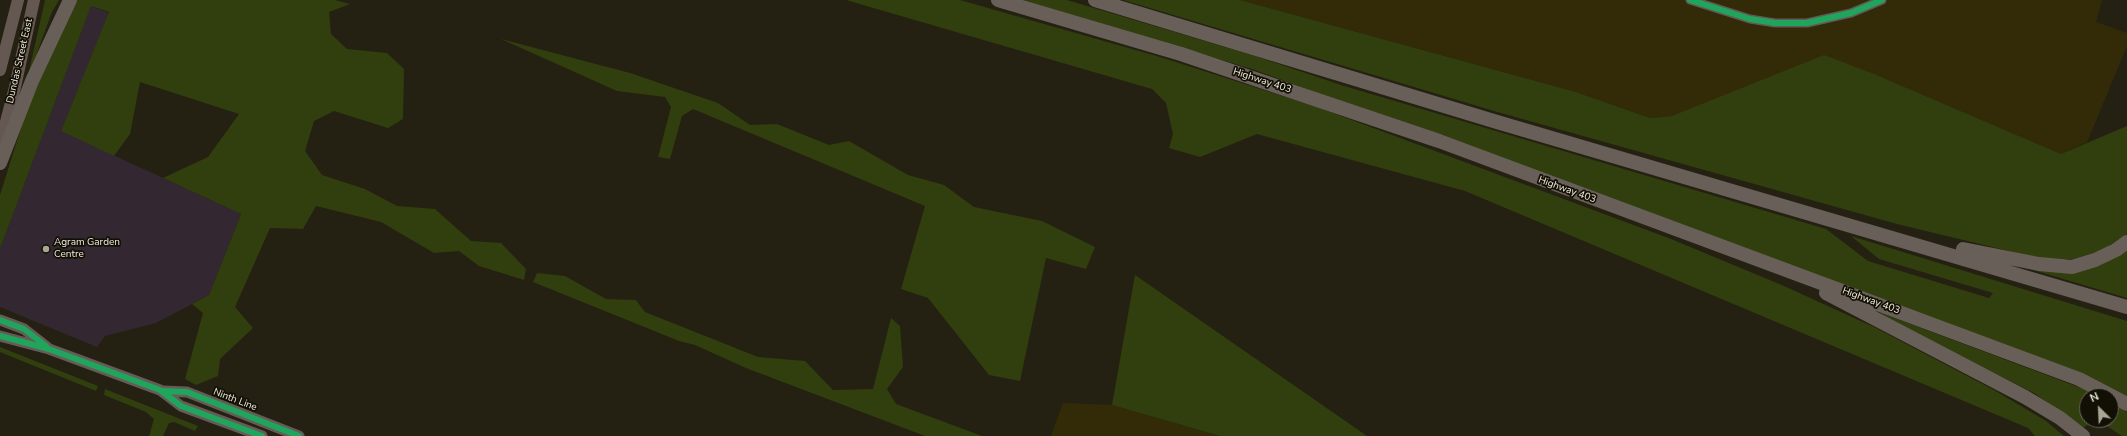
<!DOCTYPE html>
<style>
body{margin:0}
#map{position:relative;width:2127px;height:436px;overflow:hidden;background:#252112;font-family:"Nunito Sans",sans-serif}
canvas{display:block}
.north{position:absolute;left:2079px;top:388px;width:40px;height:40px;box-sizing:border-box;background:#120f05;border:1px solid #6b685b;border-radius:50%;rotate:336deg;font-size:11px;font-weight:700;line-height:16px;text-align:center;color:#f1eddd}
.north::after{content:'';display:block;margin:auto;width:14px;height:18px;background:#aaa696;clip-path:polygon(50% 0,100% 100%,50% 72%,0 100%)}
</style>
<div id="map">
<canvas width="2127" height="436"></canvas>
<div class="north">N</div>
</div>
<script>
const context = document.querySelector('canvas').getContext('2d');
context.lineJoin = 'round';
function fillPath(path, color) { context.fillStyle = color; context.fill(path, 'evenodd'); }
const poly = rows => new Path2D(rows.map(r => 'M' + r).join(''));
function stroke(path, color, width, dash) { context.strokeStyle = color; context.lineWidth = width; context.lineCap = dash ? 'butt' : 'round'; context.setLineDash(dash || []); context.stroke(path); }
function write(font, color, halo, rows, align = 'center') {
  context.font = font + ' "Nunito Sans",sans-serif'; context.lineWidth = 3.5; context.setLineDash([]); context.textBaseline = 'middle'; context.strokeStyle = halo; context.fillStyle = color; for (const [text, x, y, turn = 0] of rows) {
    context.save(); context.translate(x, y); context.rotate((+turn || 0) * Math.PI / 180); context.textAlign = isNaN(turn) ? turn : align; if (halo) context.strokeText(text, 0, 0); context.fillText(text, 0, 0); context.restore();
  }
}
const commercial = poly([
 [91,6,109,13,61,131,241,214,209,295,156,323,105,336,97,347,0,307,0,249]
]);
const built = poly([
 [1240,0,2102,0,2096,22,2127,33,2127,46,2087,142,2061,154,1879,76,1672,116,1650,118,1576,92],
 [1063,403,1112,405,1220,436,1051,436]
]);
const green = poly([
 [45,0,59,0,52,12,27,80],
 [70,0,335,0,350,4,329,12,331,34,347,49,387,53,404,69,403,119,388,128,334,111,314,121,305,151,322,175,365,189,397,206,435,209,471,241,501,243,526,269,524,280,479,266,459,251,434,253,381,222,316,206,303,229,270,228,235,307,253,328,220,359,218,376,196,385,185,379,203,313,192,304,209,295,241,214,163,178,208,157,239,114,140,82,130,134,114,156,61,131,109,12,91,6,0,249,0,195,43,58],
 [846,0,960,0,1160,57,1317,107,1671,239,1784,286,1876,328,1994,390,2046,421,2064,436,2035,436,2028,428,1465,191,1257,134,1200,157,1169,148,1173,134,1166,103,1152,89],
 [1021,0,1067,0,1255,56,1341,85,1826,229,1868,261,1989,298,1993,293,1879,259,1851,236,2127,321,2127,396,2078,372,1252,69],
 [1123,0,1240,0,1576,92,1650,118,1672,116,1824,55,1879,76,2061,154,2127,126,2127,234,2101,251,2074,259,2042,259,1897,224,1501,113],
 [501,39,630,73,718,103,750,125,777,124,829,145,849,141,908,175,944,185,974,207,1042,221,1095,247,1086,269,1046,258,1020,381,989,375,928,298,901,289,925,206,693,109,682,116,670,159,658,157,671,107,665,97,617,91],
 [2127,249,2127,298,2020,266,2050,270],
 [537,273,565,276,606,299,636,300,645,312,758,357,805,361,833,390,873,389,891,318,900,326,903,367,887,389,896,404,982,436,925,436,746,368,695,345,679,341,533,282],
 [1135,275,1367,436,1220,436,1112,405],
 [1881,313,2081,388,2097,396,2087,396,2087,420,2095,420,2083,428,2034,393,1880,316],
 [0,347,98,386,96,391,0,352],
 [105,389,198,426,195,431,174,422,169,423,163,436,149,436,154,419,146,412,104,395],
 [2111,403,2127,412,2127,436,2122,436,2098,420,2111,420]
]);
const tertiary = poly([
 [1690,0,1750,19,1775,23,1807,23,1851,13,1882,0]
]);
const secondary = poly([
 [0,320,24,329,47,347],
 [0,336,49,349,160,390,181,406,262,436],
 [163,391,187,392,299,436]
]);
const primary = poly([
 [0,70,18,0],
 [0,145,15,87,34,0]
]);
const motorway = poly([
 [998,0,1181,54,1439,141,2079,379,2127,404],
 [1095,0,1497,122,2127,307],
 [0,163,32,81,70,0],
 [1963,249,2039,264,2072,267,2095,260,2116,250,2127,242],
 [1826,293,2025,397,2060,418,2083,436]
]);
const cycleway = poly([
 [1690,0,1750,19,1775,23,1807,23,1851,13,1882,0],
 [0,320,24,329,46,346],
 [0,336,49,349,160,390,181,406,262,436],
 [163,391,187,392,299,436]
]);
const markers = [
 [46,249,4,"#aaa696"]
];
const streetNames = [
 ["Dundas Street East",20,61,-77],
 ["Highway 403",1262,81,18],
 ["Highway 403",1567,190,20],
 ["Highway 403",1871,301,20],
 ["Ninth Line",235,400,21]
];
const poiNames = [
 ["Agram Garden",54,243],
 ["Centre",54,255]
];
fillPath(commercial, '#332832');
fillPath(built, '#332b08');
fillPath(green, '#313e0e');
stroke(tertiary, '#655958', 9);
stroke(secondary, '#675b58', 11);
stroke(primary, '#655853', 12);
stroke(motorway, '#695f59', 14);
stroke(cycleway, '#20a55d', 6);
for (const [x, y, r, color] of markers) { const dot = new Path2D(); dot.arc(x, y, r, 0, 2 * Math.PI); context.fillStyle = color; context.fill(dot); stroke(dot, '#120f05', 1.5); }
write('10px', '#f1eddd', '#120f05', streetNames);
write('10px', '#f1eddd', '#120f05', poiNames, 'left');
</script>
